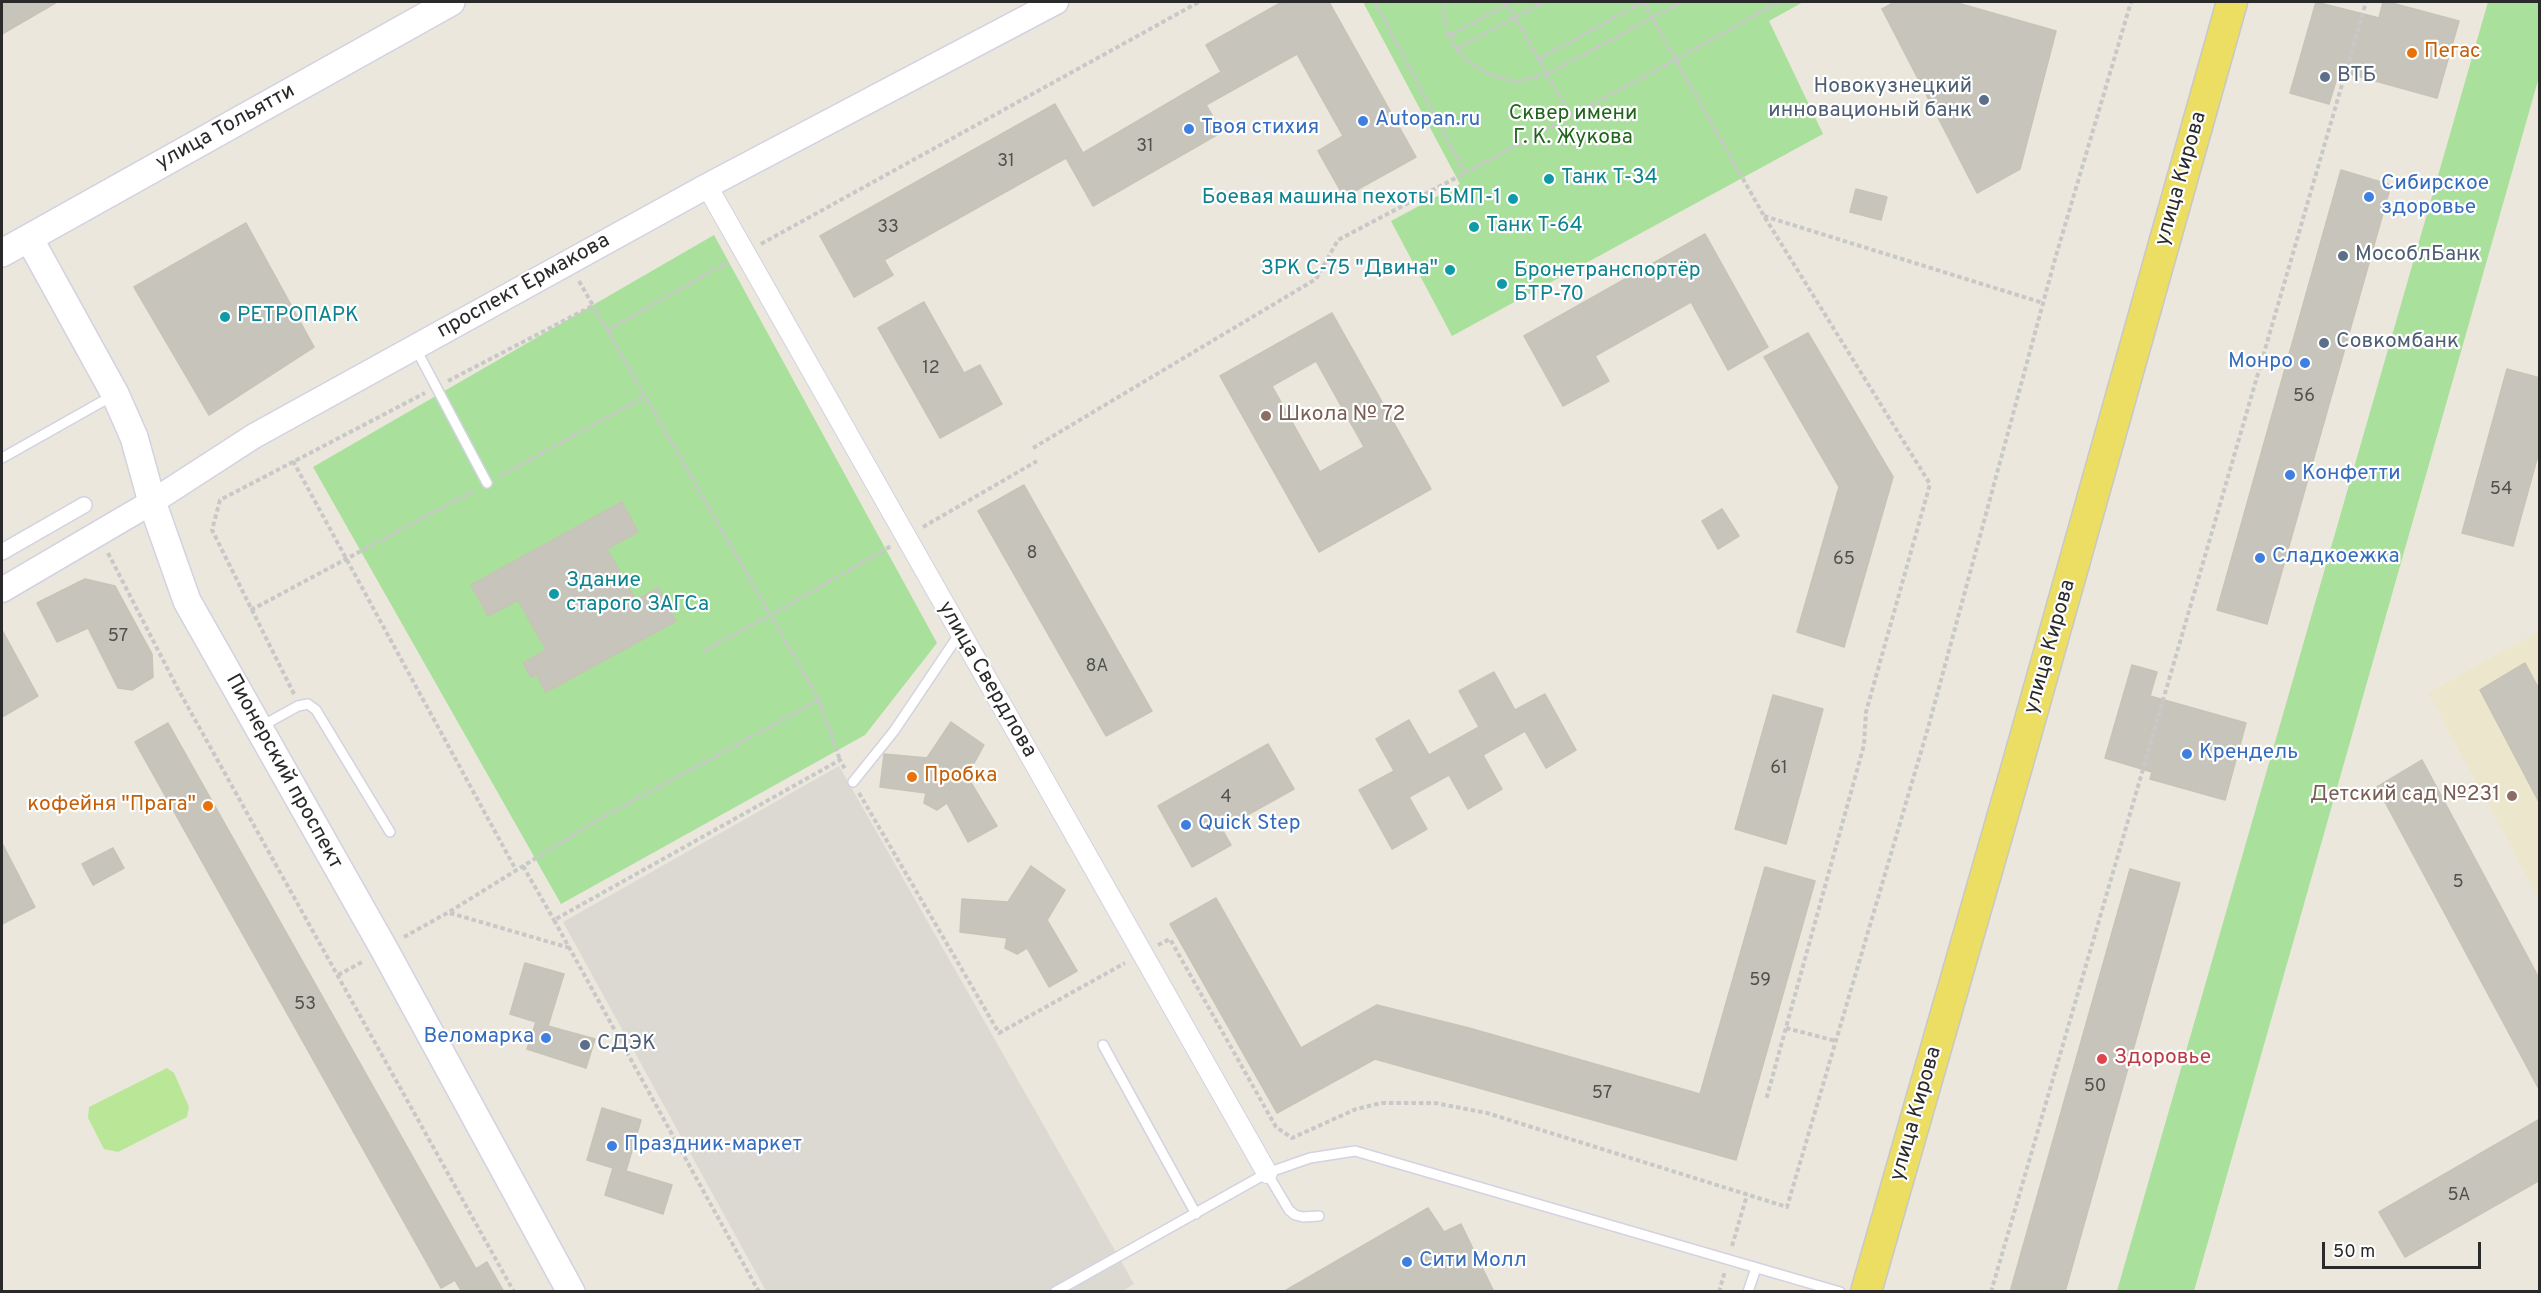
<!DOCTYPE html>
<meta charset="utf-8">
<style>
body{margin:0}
#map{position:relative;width:2541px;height:1293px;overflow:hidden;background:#ebe7dc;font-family:Overpass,sans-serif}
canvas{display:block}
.frame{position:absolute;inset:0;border:3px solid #2a2a2a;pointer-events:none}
.scale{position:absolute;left:2322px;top:1242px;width:159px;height:27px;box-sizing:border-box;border:3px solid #2a2a2a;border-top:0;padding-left:8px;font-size:18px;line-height:21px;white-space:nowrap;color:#2a2a2a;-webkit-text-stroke:4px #fff;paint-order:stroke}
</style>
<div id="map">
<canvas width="2541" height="1293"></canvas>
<div class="frame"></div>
<div class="scale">50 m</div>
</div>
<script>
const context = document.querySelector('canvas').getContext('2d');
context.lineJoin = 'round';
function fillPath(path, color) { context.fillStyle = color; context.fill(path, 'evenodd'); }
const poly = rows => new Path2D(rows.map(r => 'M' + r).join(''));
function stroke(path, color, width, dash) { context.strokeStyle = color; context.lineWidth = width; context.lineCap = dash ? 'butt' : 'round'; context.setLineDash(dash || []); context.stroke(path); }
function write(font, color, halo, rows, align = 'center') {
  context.font = font + ' Overpass,sans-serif'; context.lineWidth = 4.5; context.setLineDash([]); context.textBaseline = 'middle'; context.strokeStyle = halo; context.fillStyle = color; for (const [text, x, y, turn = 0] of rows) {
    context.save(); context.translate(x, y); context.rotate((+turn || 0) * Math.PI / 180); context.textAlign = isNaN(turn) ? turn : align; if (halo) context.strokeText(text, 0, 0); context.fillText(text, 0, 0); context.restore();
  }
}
const education = poly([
 [2539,631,2539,899,2428,693]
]);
const green = poly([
 [1363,2,1803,2,1769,21,1823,134,1452,336,1391,221,1460,184],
 [2488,2,2539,2,2539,77,2194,1291,2117,1291],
 [714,235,937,643,865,735,561,904,313,467]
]);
const pitch = poly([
 [167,1068,174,1073,189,1107,187,1117,118,1152,104,1149,88,1118,89,1107]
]);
const plaza = poly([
 [839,766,1134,1284,1121,1292,766,1291,563,922]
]);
const building = poly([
 [2,2,57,2,2,34,2,2],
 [1282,2,1329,2,1416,157,1344,197,1318,151,1343,136,1297,54,1206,105,1222,132,1093,206,1066,158,884,260,893,275,854,297,820,236,1055,104,1083,153,1221,72,1206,45,1282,2],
 [1895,2,1954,2,2056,31,2020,169,1977,193,1882,9,1895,2],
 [2316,2,2379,18,2383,2,2388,2,2459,21,2437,98,2339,71,2329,104,2290,93,2316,2],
 [2341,170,2391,185,2267,624,2217,610,2341,170],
 [1856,189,1887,197,1881,220,1850,212,1856,189],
 [246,223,314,347,209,415,134,287,246,223],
 [1705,234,1768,347,1728,370,1691,302,1595,356,1609,381,1563,406,1524,336,1705,234],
 [924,302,964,373,980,365,1002,404,940,438,878,328,924,302],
 [1332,313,1431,489,1319,552,1220,376,1332,313],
 [1316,361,1364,447,1320,472,1272,386,1316,361],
 [1808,333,1893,477,1844,647,1797,632,1839,487,1764,357,1808,333],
 [2507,369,2540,378,2540,448,2513,546,2462,533,2507,369],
 [1024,485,1152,711,1106,736,978,511,1024,485],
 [622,502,638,532,607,549,636,600,658,588,676,621,546,692,536,674,531,677,523,663,546,650,518,600,488,616,471,585,622,502],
 [1722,509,1739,536,1718,549,1702,521,1722,509],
 [85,579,115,586,152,654,153,677,132,690,118,688,88,628,57,642,37,603,85,579],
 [2,630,38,696,2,717,2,630],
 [2525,663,2540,691,2540,804,2480,690,2525,663],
 [2132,665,2157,672,2150,696,2246,723,2225,800,2150,779,2152,772,2105,758,2132,665],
 [1494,672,1515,710,1545,694,1576,750,1546,768,1525,731,1483,755,1502,789,1468,809,1449,775,1409,797,1427,829,1392,849,1359,790,1394,771,1376,739,1409,720,1429,755,1479,727,1459,691,1494,672],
 [1773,695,1823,709,1786,844,1735,829,1773,695],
 [951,722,984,745,967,776,997,826,968,842,947,803,937,810,924,803,926,793,880,787,884,754,927,758,951,722],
 [168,723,476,1269,487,1262,504,1292,462,1292,455,1280,441,1288,135,742,168,723],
 [1268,744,1294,789,1222,829,1231,845,1192,867,1158,806,1268,744],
 [2422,760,2540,980,2540,1091,2377,787,2422,760],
 [2,843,35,907,2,924,2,843],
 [113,848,124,868,93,885,82,864,113,848],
 [1031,866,1065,890,1047,920,1077,971,1049,987,1027,948,1017,954,1005,948,1007,938,960,932,962,899,1008,902,1031,866],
 [1765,867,1815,881,1736,1160,1375,1059,1277,1113,1170,924,1216,898,1301,1048,1377,1005,1469,1028,1700,1094,1765,867],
 [2130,869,2180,883,2065,1292,2010,1292,2130,869],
 [525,963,564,974,548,1026,595,1039,586,1068,527,1049,536,1022,510,1014,525,963],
 [602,1108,641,1120,626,1171,672,1185,663,1214,605,1195,613,1168,587,1160,602,1108],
 [2540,1119,2540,1180,2405,1257,2379,1212,2540,1119],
 [1428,1208,1444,1232,1461,1224,1494,1292,1283,1292,1428,1208]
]);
const path = poly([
 [1445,2,1443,12,1449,36,1512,2],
 [1506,2,1571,116],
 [1643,2,1764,216,1930,484,1866,712,1864,745,1766,1100],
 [1449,36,1456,49,1470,63,1489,74,1517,82,1547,74,1682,2],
 [1456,49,1544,2],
 [1539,59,1643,2],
 [1465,173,1675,60,1779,2],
 [1764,216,2043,303],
 [761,244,1199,2],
 [579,281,819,700,840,760],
 [608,330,728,262],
 [448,381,594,305],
 [1033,448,1316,279,1338,240,1465,173,1375,2],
 [293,461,516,870],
 [500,476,646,396],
 [923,527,1037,461],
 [108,553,179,691,514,1292],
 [251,610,475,490],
 [703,651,771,615,891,546],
 [294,694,212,530,220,500,425,393],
 [859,793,999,1033,1125,963],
 [523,866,554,920],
 [450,913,570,948],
 [404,937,449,912,594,822,819,700],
 [1158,945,1170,939,1276,1127,1292,1138,1356,1109,1382,1103,1435,1103,1487,1113,1787,1207,1928,728,2055,259,2131,2],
 [338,975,364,961],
 [1786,1028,1836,1041],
 [1732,1246,1747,1195],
 [759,1292,554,920,840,760,845,769],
 [1719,1292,1725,1271],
 [1991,1292,2366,2]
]);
const service = poly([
 [416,349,487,483],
 [2,458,112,396],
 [260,727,298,706,308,704,316,710,390,832],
 [853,782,894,731,960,633],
 [1103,1045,1196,1214],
 [1267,1173,1289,1210,1295,1215,1303,1217,1319,1216],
 [1055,1292,1267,1173,1310,1158,1355,1151,1840,1292],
 [1748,1292,1756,1268]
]);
const pedestrian = poly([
 [2,552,84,505]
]);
const minor = poly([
 [707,186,1267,1173]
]);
const tertiary = poly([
 [2,590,152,502,254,436,707,186,1056,2]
]);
const secondary = poly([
 [29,238,115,394,134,437,152,502,187,601,384,949,571,1292],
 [2,253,451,2]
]);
const primary = poly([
 [1866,1292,2021,752,2232,2]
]);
const markers = [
 [2412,53,6,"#e8710a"],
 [2325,77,6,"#5c6f8a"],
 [1984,100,6,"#5c6f8a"],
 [1363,121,6,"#3f7fe0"],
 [1189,129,6,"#3f7fe0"],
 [1549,179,6,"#0f9aa8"],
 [2369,197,6,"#3f7fe0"],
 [1513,199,6,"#0f9aa8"],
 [1474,227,6,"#0f9aa8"],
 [2343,256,6,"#5c6f8a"],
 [1450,270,6,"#0f9aa8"],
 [1502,284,6,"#0f9aa8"],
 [225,317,6,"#0f9aa8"],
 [2324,343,6,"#5c6f8a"],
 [2305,363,6,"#3f7fe0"],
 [1266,416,6,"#8d6e63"],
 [2290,475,6,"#3f7fe0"],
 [2260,558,6,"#3f7fe0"],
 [554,594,6,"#0f9aa8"],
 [2187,754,6,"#3f7fe0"],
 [912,777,6,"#e8710a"],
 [2512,796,6,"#8d6e63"],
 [208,806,6,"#e8710a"],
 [1186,825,6,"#3f7fe0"],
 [546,1038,6,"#3f7fe0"],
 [585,1045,6,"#5c6f8a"],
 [2102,1059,6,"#e0444e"],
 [612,1146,6,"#3f7fe0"],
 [1407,1262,6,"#3f7fe0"]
];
const numberNames = [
 ["31",1145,147],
 ["31",1006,162],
 ["33",888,228],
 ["12",931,369],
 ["56",2304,397],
 ["54",2501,490],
 ["8",1032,554],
 ["65",1844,560],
 ["57",118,637],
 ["8А",1097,667],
 ["61",1779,769],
 ["4",1226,798],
 ["5",2458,883],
 ["59",1760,981],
 ["53",305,1005],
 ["50",2095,1087],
 ["57",1602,1094],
 ["5А",2459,1196]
];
const foodNames = [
 ["Пегас",2424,53],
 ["Пробка",924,777],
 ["кофейня \"Прага\"",196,806,"right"]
];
const serviceNames = [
 ["ВТБ",2337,77],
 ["Новокузнецкий",1972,88,"right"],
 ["инновационый банк",1972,112,"right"],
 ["МособлБанк",2355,256],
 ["Совкомбанк",2336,343],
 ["СДЭК",597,1045]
];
const parkNames = [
 ["Сквер имени",1573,115],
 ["Г. К. Жукова",1573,139]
];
const shopNames = [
 ["Autopan.ru",1375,121],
 ["Твоя стихия",1201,129],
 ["Сибирское",2381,185],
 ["здоровье",2381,209],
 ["Монро",2293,363,"right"],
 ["Конфетти",2302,475],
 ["Сладкоежка",2272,558],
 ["Крендель",2199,754],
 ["Quick Step",1198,825],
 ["Веломарка",534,1038,"right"],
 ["Праздник-маркет",624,1146],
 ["Сити Молл",1419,1262]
];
const streetNames = [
 ["улица Тольятти",226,128,-29],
 ["улица Кирова",2182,179,-74],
 ["проспект Ермакова",524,287,-29],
 ["улица Кирова",2051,647,-74],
 ["улица Свердлова",986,680,60],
 ["Пионерский проспект",283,772,61],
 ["улица Кирова",1917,1114,-74]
];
const cultureNames = [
 ["Танк Т-34",1561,179],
 ["Боевая машина пехоты БМП-1",1501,199,"right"],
 ["Танк Т-64",1486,227],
 ["ЗРК С-75 \"Двина\"",1438,270,"right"],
 ["Бронетранспортёр",1514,272],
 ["БТР-70",1514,296],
 ["РЕТРОПАРК",237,317],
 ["Здание",566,582],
 ["старого ЗАГСа",566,606]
];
const educationNames = [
 ["Школа № 72",1278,416],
 ["Детский сад №231",2500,796,"right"]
];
const healthNames = [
 ["Здоровье",2114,1059]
];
fillPath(education, '#ece7cc');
fillPath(green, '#a9e09b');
fillPath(pitch, '#bae797');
fillPath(plaza, '#dcd9d3');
fillPath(building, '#c7c5bb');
stroke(building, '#c7c3b6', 1.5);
stroke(service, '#d2d2e2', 12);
stroke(pedestrian, '#d2d2e2', 18);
stroke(minor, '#d2d2e2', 22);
stroke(tertiary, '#d2d2e2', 27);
stroke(secondary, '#d2d2e2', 30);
stroke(primary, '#c8c8c8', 33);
stroke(path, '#c8c8c8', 4, [4.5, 3]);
stroke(service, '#fff', 9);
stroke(pedestrian, '#fff', 15);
stroke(minor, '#fff', 20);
stroke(tertiary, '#fff', 24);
stroke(secondary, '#fff', 27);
stroke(primary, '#ebde62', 30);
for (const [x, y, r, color] of markers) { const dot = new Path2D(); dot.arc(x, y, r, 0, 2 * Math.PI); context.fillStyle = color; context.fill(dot); stroke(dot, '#fff', 2); }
write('18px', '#51514e', null, numberNames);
write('21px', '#c56008', '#fff', foodNames, 'left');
write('21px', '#4e5e75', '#fff', serviceNames, 'left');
write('21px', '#21641d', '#fff', parkNames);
write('21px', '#366cbe', '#fff', shopNames, 'left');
write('21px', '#2a2a2a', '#fff', streetNames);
write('21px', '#0d838f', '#fff', cultureNames, 'left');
write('21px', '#785e54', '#fff', educationNames, 'left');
write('21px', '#be3a42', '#fff', healthNames, 'left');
</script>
